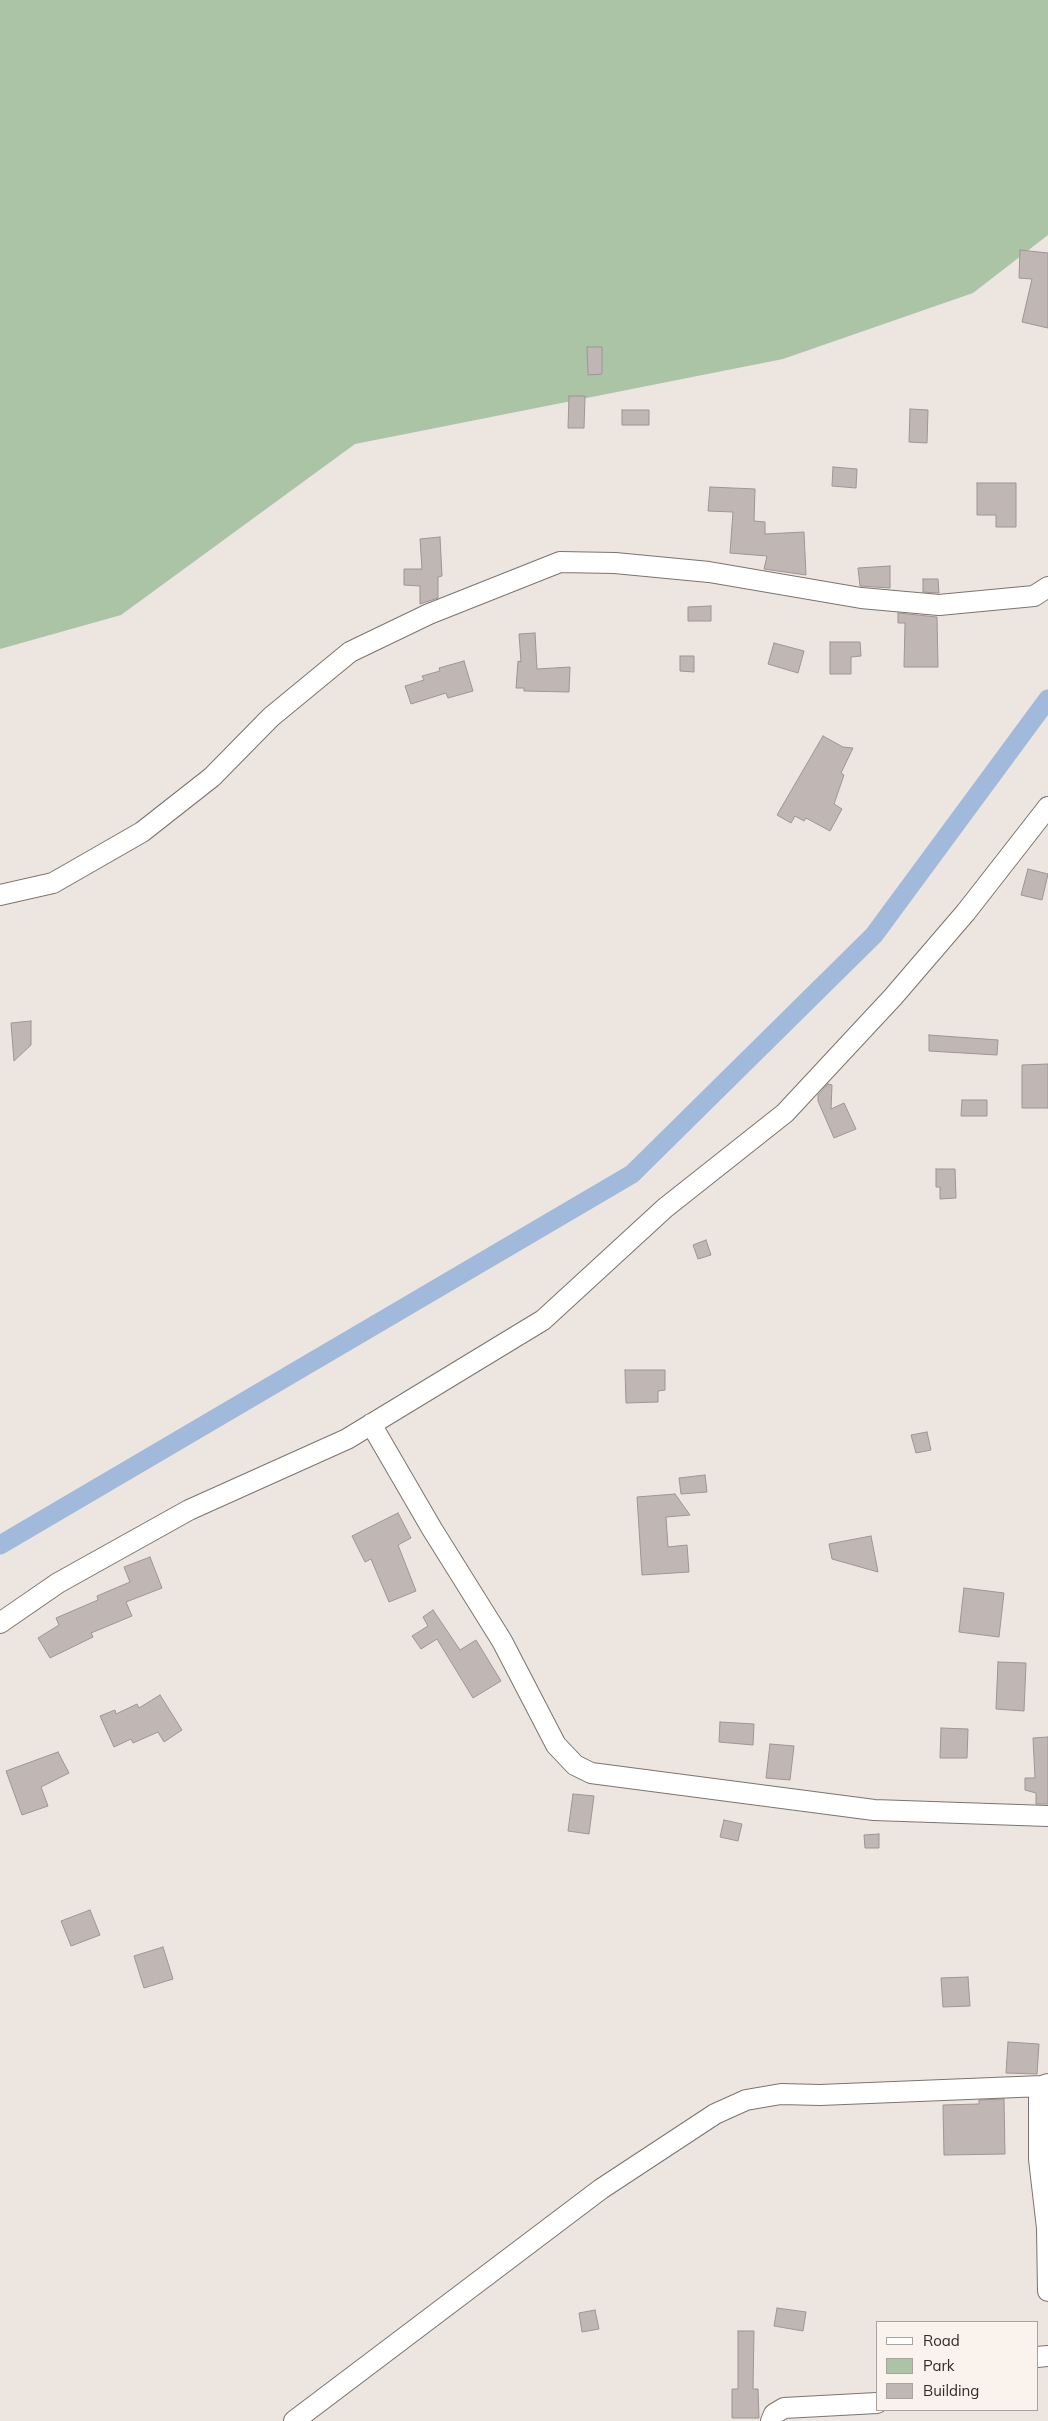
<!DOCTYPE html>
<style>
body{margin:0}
#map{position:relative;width:1048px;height:2421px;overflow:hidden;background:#ece5e0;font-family:Mulish,sans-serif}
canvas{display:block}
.legend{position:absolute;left:876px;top:2321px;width:162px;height:90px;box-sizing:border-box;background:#faf2ed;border:1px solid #a9a39f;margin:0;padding:6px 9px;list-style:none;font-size:15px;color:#2f2c2a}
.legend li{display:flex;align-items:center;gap:10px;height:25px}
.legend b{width:25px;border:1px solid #a9a39f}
</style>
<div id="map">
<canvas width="1048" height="2421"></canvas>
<ul class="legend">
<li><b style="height:6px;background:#fff"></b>Road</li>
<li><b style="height:14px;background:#abc4a6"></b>Park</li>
<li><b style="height:14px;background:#c0b7b5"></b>Building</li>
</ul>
</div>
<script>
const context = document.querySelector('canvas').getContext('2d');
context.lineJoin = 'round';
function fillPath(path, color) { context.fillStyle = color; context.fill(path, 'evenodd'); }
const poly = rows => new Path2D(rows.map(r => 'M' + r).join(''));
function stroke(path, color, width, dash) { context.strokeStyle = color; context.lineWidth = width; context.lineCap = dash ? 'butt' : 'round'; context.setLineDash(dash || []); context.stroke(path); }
const green = poly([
 [0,0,1048,0,1048,235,973,293,783,359,355,444,121,615,0,649]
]);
const canal = poly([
 [0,1545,632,1174,874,935,1048,699]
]);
const building = poly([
 [1020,250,1048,253,1048,328,1022,322,1032,279,1019,278,1020,250],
 [587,347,602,347,602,374,588,375,587,347],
 [569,396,585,396,584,428,568,428,569,396],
 [910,409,928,410,927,443,909,442,910,409],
 [622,410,649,410,649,425,622,425,622,410],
 [833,467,857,469,856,488,832,486,833,467],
 [977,483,1016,483,1016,527,996,527,996,515,977,515,977,483],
 [710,487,755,489,754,521,765,522,765,534,804,532,806,575,764,569,767,556,730,553,733,512,708,511,710,487],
 [440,537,442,576,438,577,438,598,420,604,420,586,404,585,404,569,422,569,420,539,440,537],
 [890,566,890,588,860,586,858,568,890,566],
 [923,579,938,579,939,593,923,592,923,579],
 [711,606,711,621,688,621,688,607,711,606],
 [898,613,937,617,938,667,904,667,905,623,898,623,898,613],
 [535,633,537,669,570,667,569,692,524,691,524,688,516,688,518,661,521,662,519,634,535,633],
 [830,642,860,642,861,656,851,657,851,674,830,674,830,642],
 [774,643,804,651,798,673,768,664,774,643],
 [680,656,694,656,694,672,680,671,680,656],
 [464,661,473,691,448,698,446,693,411,704,405,686,424,680,422,676,440,671,439,668,464,661],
 [823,736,843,747,853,748,841,773,844,775,834,804,842,809,830,831,806,818,804,821,795,816,791,823,777,815,823,736],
 [1028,869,1048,874,1042,900,1021,895,1028,869],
 [31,1021,31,1045,14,1061,11,1023,31,1021],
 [929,1035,998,1040,997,1055,929,1051,929,1035],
 [1048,1064,1048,1108,1022,1108,1022,1065,1048,1064],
 [828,1084,832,1085,831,1109,844,1103,856,1129,834,1138,818,1101,818,1095,828,1084],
 [962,1100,987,1100,987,1116,961,1116,962,1100],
 [936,1169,955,1169,956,1198,940,1199,940,1187,936,1187,936,1169],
 [706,1240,711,1255,698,1259,693,1245,706,1240],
 [625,1370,665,1370,665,1390,658,1391,658,1402,626,1403,625,1370],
 [927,1432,931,1450,916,1453,911,1435,927,1432],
 [705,1475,707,1492,681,1494,679,1478,705,1475],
 [675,1494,690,1515,666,1517,668,1547,687,1545,689,1572,642,1575,637,1497,675,1494],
 [398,1513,411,1538,398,1545,416,1591,389,1602,371,1559,365,1562,352,1536,398,1513],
 [871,1536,878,1572,832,1559,829,1544,871,1536],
 [150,1557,162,1588,126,1602,132,1616,91,1633,93,1637,50,1658,38,1638,59,1625,56,1618,98,1600,97,1596,130,1582,124,1567,150,1557],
 [964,1588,1004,1593,999,1637,959,1632,964,1588],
 [433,1610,460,1650,476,1640,501,1681,473,1698,437,1639,421,1649,412,1636,428,1626,423,1617,433,1610],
 [998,1662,1026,1663,1024,1711,996,1709,998,1662],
 [160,1695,182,1730,164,1742,158,1732,133,1743,131,1739,114,1747,100,1716,115,1710,116,1714,137,1704,139,1708,160,1695],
 [720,1722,754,1724,753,1745,719,1742,720,1722],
 [941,1728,968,1729,967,1758,940,1758,941,1728],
 [1048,1737,1048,1804,1036,1804,1036,1793,1025,1790,1025,1778,1035,1778,1033,1738,1048,1737],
 [770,1744,794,1746,790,1780,766,1778,770,1744],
 [58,1752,69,1773,41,1787,48,1806,22,1815,6,1771,58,1752],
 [573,1794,594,1796,589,1834,568,1831,573,1794],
 [724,1820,742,1824,738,1841,720,1837,724,1820],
 [879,1834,879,1848,865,1848,864,1835,879,1834],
 [90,1910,100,1935,71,1946,61,1921,90,1910],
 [163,1947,173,1979,144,1988,134,1956,163,1947],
 [968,1977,970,2006,943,2007,941,1978,968,1977],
 [1008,2042,1039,2044,1037,2074,1006,2073,1008,2042],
 [1004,2099,1005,2154,944,2155,943,2105,979,2104,979,2100,1004,2099],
 [777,2308,806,2312,803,2331,774,2326,777,2308],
 [595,2310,599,2329,582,2332,579,2313,595,2310],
 [738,2331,754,2331,753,2389,758,2389,759,2418,732,2418,732,2389,738,2389,738,2331]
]);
const street = poly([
 [0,895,53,883,142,832,212,777,271,717,350,652,429,614,560,562,615,563,709,572,861,598,939,605,1034,596,1048,587],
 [371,1424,432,1529,502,1641,556,1745,575,1765,591,1773,874,1810,1048,1816],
 [0,1623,58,1583,189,1510,347,1439,543,1320,665,1208,785,1113,893,997,966,912,1048,807],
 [1048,2084,1042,2086,1039,2099,1039,2159,1047,2228,1048,2291],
 [1037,2357,1048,2356],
 [294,2421,601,2189,715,2114,746,2100,781,2094,820,2095,1042,2086],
 [771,2421,774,2414,784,2408,877,2403]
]);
fillPath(green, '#abc4a6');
stroke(canal, '#a1b9db', 19);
fillPath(building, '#c0b7b5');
stroke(building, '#9e9594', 1);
stroke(street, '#7b7470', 22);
stroke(street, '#fff', 20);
</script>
